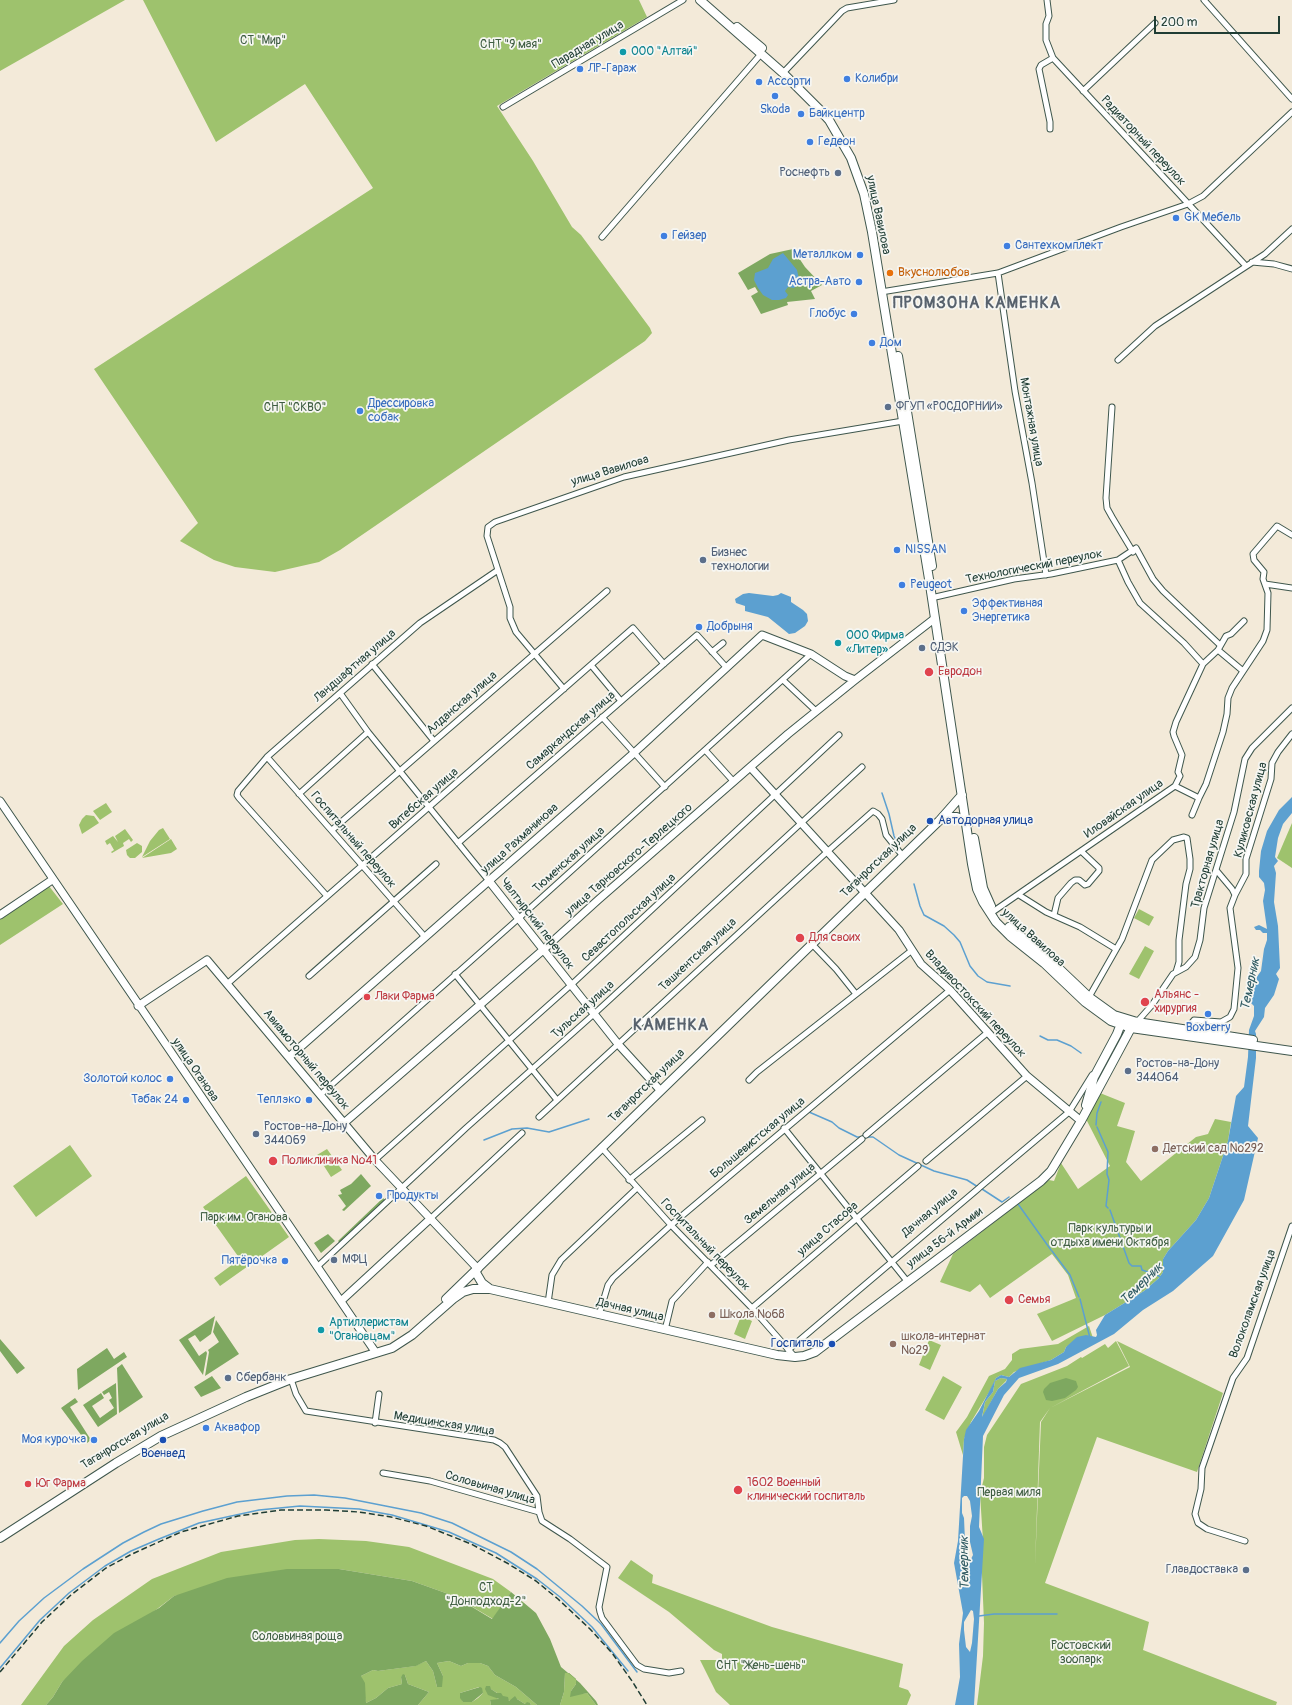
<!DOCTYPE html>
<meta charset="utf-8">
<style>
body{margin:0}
#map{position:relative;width:1292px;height:1705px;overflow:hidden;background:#f3ead9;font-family:Pangolin,sans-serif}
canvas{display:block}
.scale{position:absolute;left:1154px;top:16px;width:126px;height:18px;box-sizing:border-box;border:2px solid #1f3d34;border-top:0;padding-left:5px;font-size:12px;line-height:14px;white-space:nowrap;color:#1f3d34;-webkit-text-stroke:3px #f6f6f2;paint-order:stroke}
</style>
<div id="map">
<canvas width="1292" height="1705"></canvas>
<div class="scale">200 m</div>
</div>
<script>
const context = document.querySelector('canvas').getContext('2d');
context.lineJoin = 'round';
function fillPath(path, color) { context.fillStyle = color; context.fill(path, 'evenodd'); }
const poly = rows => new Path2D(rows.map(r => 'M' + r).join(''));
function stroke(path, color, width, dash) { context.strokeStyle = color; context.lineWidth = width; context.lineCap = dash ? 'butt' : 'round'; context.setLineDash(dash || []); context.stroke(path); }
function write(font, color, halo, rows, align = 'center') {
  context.font = font + ' Pangolin,sans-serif'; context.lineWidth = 3.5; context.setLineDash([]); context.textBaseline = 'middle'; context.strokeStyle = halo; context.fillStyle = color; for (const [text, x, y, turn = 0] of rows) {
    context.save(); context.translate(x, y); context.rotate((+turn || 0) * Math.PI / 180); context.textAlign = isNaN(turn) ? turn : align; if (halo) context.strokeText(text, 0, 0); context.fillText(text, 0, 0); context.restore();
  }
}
const green = poly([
 [0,0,125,0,0,71],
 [143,0,639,0,647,17,497,106,533,161,572,227,581,235,650,328,652,333,645,341,340,550,319,562,275,572,235,567,214,560,180,541,198,523,94,369,373,188,305,84,216,142],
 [106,803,112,812,100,820,93,811],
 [86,815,94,816,99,823,82,834,79,825,82,819],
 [1292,823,1292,868,1277,858],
 [163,828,170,839,142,857,150,841,159,830],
 [125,829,133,840,131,842,129,839,123,843,124,846,112,853,111,852,114,850,110,843,107,845,105,841,113,836,118,842,115,836],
 [171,839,177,849,171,853,142,858],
 [137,843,142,846,142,852,135,858,130,858,127,855,126,850],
 [45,881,63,904,0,945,0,910],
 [1139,909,1154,917,1149,926,1134,918],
 [1145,946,1154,951,1139,979,1129,974],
 [1100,1093,1125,1103,1117,1126,1135,1131,1126,1162,1141,1181,1196,1137,1208,1134,1215,1119,1231,1122,1228,1141,1209,1198,1196,1220,1168,1251,1163,1259,1163,1272,1159,1278,1144,1291,1105,1315,1052,1341,1037,1314,1076,1298,1068,1275,1052,1254,990,1298,980,1284,970,1292,940,1282,953,1254,1049,1180,1054,1181,1061,1163,1078,1189,1110,1166,1086,1119],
 [70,1145,92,1176,36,1217,13,1186],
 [327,1149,342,1170,331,1177,317,1155],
 [246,1176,289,1237,220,1286,214,1278,240,1259,203,1207],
 [741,1316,752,1321,745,1339,734,1334],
 [1089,1326,1093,1338,1090,1336,1066,1347,1064,1352,1051,1360,1014,1372,1009,1377,1001,1375,996,1378,991,1389,971,1422,964,1439,963,1455,956,1432,967,1417,989,1376,1005,1369,1012,1360,1012,1354,1020,1349,1058,1344],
 [929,1340,941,1345,930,1370,919,1365],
 [1116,1341,1129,1366,1050,1408,1040,1422,1035,1566,1041,1422,1050,1408,1130,1367,1117,1341,1223,1393,1197,1472,1097,1437,1045,1583,1149,1622,1143,1650,1277,1702,1276,1705,977,1705,983,1656,984,1623,982,1575,980,1563,983,1541,980,1494,984,1478,984,1447,987,1435,1021,1384,1067,1366,1081,1357,1082,1358,1105,1344,1108,1348],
 [943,1376,962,1387,944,1420,925,1410],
 [1001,1378,1007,1379,1006,1381,998,1389,982,1418,985,1402,993,1392,995,1381],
 [319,1539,366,1541,409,1547,493,1579,511,1592,493,1619,454,1596,412,1581,339,1569,174,1596,62,1682,53,1697,46,1705,21,1705,64,1646,93,1620,152,1579,221,1552,295,1540],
 [631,1560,653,1575,652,1583,772,1627,903,1664,899,1687,908,1690,911,1695,907,1705,730,1705,716,1692,700,1660,722,1660,722,1654,714,1650,669,1612,618,1578],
 [426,1661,433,1671,437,1687,443,1676,437,1663,449,1661,461,1666,468,1663,480,1663,488,1666,495,1675,516,1687,537,1705,531,1705,530,1703,525,1704,517,1699,510,1701,486,1686,499,1700,490,1700,491,1705,418,1705,429,1692,408,1684,405,1675,401,1677,402,1684,388,1688,376,1698,366,1703,361,1676,373,1670,378,1671,415,1666],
 [479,1687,483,1693,478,1698,472,1702,463,1702,460,1693],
 [565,1673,569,1673,576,1679,576,1684,571,1691,578,1694,587,1693,596,1705,560,1705,564,1692]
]);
const forest = poly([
 [793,249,805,267,822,285,811,291,815,299,787,302,788,305,761,314,751,296,758,292,755,287,748,290,738,273,770,254],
 [361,1174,371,1186,344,1211,342,1210,346,1206,338,1195,342,1194,340,1190,351,1184],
 [383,1198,386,1201,341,1244,338,1241],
 [328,1234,335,1241,321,1253,314,1243],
 [215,1316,211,1334,200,1342,195,1335,188,1339,199,1356,206,1351,207,1353,203,1375,179,1340],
 [216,1320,239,1354,205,1376,209,1352,208,1350,219,1342,213,1332],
 [0,1339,25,1368,17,1374,0,1351],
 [107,1348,114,1359,124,1352,127,1357,78,1390,77,1369],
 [122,1364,143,1397,119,1413,117,1368],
 [212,1376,221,1388,201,1397,194,1387],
 [1066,1378,1076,1381,1078,1387,1076,1390,1065,1398,1052,1401,1046,1400,1043,1392,1044,1389,1050,1383],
 [116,1383,117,1414,98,1427,83,1405,101,1393,104,1398,92,1406,100,1418,114,1408,109,1400,112,1398,109,1392,104,1395,102,1392],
 [75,1398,78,1402,70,1407,91,1440,87,1443,61,1408],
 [287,1569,339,1569,412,1581,454,1596,492,1619,511,1592,536,1613,550,1639,561,1667,580,1683,596,1701,598,1705,596,1705,587,1693,570,1697,571,1691,576,1684,576,1679,569,1673,565,1673,564,1692,560,1705,537,1705,516,1687,495,1675,488,1666,480,1663,468,1663,461,1666,449,1661,437,1663,443,1676,442,1687,437,1687,433,1671,426,1661,416,1666,378,1671,373,1670,361,1676,365,1683,366,1703,376,1698,388,1688,402,1684,401,1677,403,1674,405,1675,408,1684,429,1692,418,1705,46,1705,53,1697,62,1682,82,1661,114,1633,159,1608,174,1596,227,1578],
 [486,1686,490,1686,491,1689,497,1693,501,1693,503,1696,508,1697,509,1701,515,1696,517,1699,525,1704,527,1702,530,1703,531,1705,491,1705,490,1700,499,1699,488,1695,485,1689],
 [480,1687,482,1688,483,1693,472,1702,463,1702,460,1698,460,1693]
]);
const water = poly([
 [783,253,797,270,799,279,797,285,794,288,788,287,785,291,788,295,786,298,779,300,772,300,763,295,758,288,754,280,755,273,768,268,773,259],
 [749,593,773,596,778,595,781,593,791,597,791,602,803,610,807,614,808,621,805,626,795,633,789,634,768,617,745,611,745,606,736,603,735,599,743,594],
 [1292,797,1292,813,1283,824,1278,838,1275,857,1278,861,1274,866,1276,873,1274,902,1278,926,1280,968,1276,974,1279,979,1274,995,1265,1008,1264,1017,1255,1031,1256,1034,1256,1058,1248,1126,1258,1138,1244,1200,1213,1256,1173,1291,1143,1310,1114,1334,1058,1364,1019,1378,1004,1395,983,1436,979,1527,984,1539,974,1705,955,1705,960,1677,959,1644,963,1613,954,1563,958,1541,964,1439,966,1430,979,1411,996,1378,1001,1375,1009,1377,1020,1368,1051,1360,1064,1352,1066,1347,1077,1337,1086,1335,1096,1337,1097,1335,1096,1330,1105,1315,1144,1291,1159,1278,1163,1272,1163,1259,1168,1251,1196,1220,1209,1198,1228,1141,1236,1096,1244,1087,1248,1057,1249,1030,1254,1016,1254,1006,1249,1001,1253,997,1251,985,1261,971,1264,949,1267,940,1267,933,1263,933,1260,930,1256,930,1254,927,1259,925,1267,929,1263,901,1265,890,1264,883,1259,877,1259,871,1261,851,1267,831,1279,810],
 [1001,1378,1007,1379,1006,1382,998,1389,982,1417,985,1402,993,1392,995,1381],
 [964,1496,967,1496,970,1501,972,1516,970,1526,970,1542,973,1555,969,1563,964,1562,962,1557,965,1541,964,1518,962,1513,962,1498],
 [971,1610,973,1611,974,1619,972,1643,970,1652,966,1647,964,1630,964,1622]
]);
const stream = poly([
 [882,793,889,814,894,836,898,844],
 [914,884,920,906,924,915,944,926,954,935,960,942,970,966,978,976,987,982,1010,986],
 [1040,1036,1048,1040,1057,1040,1071,1046,1081,1053],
 [809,1112,832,1122,839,1128,857,1137,863,1137],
 [1096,1125,1097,1113,1101,1102],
 [1097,1127,1108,1152,1107,1174,1109,1180,1106,1206,1108,1208],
 [867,1137,873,1137,899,1155,934,1171,967,1180,978,1187],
 [484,1140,512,1129,527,1128,549,1132,589,1119],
 [982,1189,1002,1202,1009,1197],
 [1018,1204,1051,1250],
 [1110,1210,1129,1263,1132,1266,1141,1266,1142,1270,1157,1275,1162,1278],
 [1052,1251,1070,1275,1079,1297],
 [1080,1299,1090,1338],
 [979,1616,994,1614,1057,1614],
 [0,1643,19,1621,44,1598,83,1569,123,1543,144,1532,161,1524,203,1511,237,1502,287,1496,314,1495,345,1498,421,1513,452,1523,511,1552,537,1569,582,1606,601,1624,637,1672],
 [0,1668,40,1620,69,1593,105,1566,131,1551,159,1539,199,1523,259,1510,300,1506,359,1509,392,1515,449,1532,496,1553,537,1579,560,1597,592,1627,628,1671]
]);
const street = poly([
 [1047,0,1049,16,1046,24,1046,40,1053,58,1246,266],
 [1204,0,1292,99],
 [783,73,842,11,847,8,894,0],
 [1083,91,1155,23],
 [503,107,683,0],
 [1050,129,1050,122,1039,69,1041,65,1053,58],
 [602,237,761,54],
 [1252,262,1274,264,1292,269],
 [998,273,1015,391,1032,483,1046,575],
 [881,292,998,273,1121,227,1188,204,1203,196,1292,112],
 [1118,360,1155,326,1265,254,1292,229],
 [1112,407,1106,498,1107,508,1112,517,1133,552],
 [1265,584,1292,588],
 [931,598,1014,579,1051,574,1118,560,1136,548,1153,579,1163,591,1220,645],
 [1218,650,1243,671],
 [712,652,723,643],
 [372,664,434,741],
 [1203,664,1218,650,1226,636,1231,634,1244,621],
 [591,665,621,701],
 [783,680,816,711],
 [564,689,516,632,510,618,510,607,487,536,488,527,495,522,624,477,789,440,903,421],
 [340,693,368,732,489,881],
 [602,717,665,787],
 [706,751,734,782],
 [267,757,425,937],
 [1175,786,1199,798],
 [299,794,368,732],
 [1192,815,1199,798,1206,784,1223,732,1227,714,1228,698,1232,688,1263,641,1267,630,1268,593,1263,579,1264,572,1254,560,1253,554,1277,526,1292,535],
 [332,830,607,591],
 [458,843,697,635,726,667],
 [1019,895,1046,912,1080,927,1116,949],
 [1235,895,1246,874,1246,859,1271,779,1272,763,1278,752,1292,734],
 [327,896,239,798,237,795,238,791,267,757,420,623,498,570],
 [994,911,1175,786,1180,776,1178,772,1182,755,1174,736,1173,732,1176,722,1203,664,1184,643,1140,603,1128,582,1118,560],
 [1054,915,1058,898,1071,883,1075,880,1079,880,1085,885,1088,884,1099,871,1099,868,1081,851],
 [811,943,836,969,856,994],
 [455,974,557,1100],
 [309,976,436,864],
 [227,984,633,628,664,664],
 [1089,997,1122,939,1152,860,1173,840,1184,837,1187,838,1190,859,1190,869,1186,884,1179,940,1179,962,1176,972],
 [1137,1022,1152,1005,1173,974,1186,967,1195,957,1200,940,1204,908,1234,812,1245,759,1252,748,1292,708],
 [1187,1029,1194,1020,1221,1022,1230,1017,1234,1009,1238,968,1230,908,1235,895,1232,889,1216,870],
 [749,1080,757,1072,911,951],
 [320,1095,518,919,811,654],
 [539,1117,828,851,873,811,878,814,882,819,886,835,902,855],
 [784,1128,907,1281],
 [866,1135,987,1033],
 [601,1147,671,1225,752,1308,794,1356],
 [375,1160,571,985,839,735],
 [926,1161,1027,1076],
 [629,1180,702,1120],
 [980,1187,1069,1112,1092,1075],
 [430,1219,522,1133],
 [711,1265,862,1139],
 [317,1267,466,1128,594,1014,862,767],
 [548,1303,552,1275,561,1260,637,1188],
 [752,1308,918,1166],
 [599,1315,608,1285,613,1278,671,1225,950,990],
 [665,1330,672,1301,708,1262],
 [788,1350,979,1188],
 [291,1379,296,1394,306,1411,494,1440,500,1443,505,1447,537,1496,539,1512],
 [375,1423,379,1394],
 [383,1473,430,1481,539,1512,542,1521,570,1539,607,1567,599,1607,600,1612,602,1618,637,1665,644,1669,669,1673,681,1671],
 [1245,1541,1207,1529,1198,1523,1195,1514,1201,1489,1202,1468,1233,1378,1247,1358,1292,1226]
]);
const secondary = poly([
 [751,768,899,930,921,964,950,990,1027,1076,1081,1121],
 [0,801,374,1350],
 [489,881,618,1044,660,1090],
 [0,915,52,880],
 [138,1006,207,960,375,1160,478,1269],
 [289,1057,634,753,762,635,811,654,845,676,855,680],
 [344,1123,543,950,598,900,788,734,855,680,934,619],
 [341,1301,430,1219]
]);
const primary = poly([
 [700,0,783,73,818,108,829,120,851,158,864,194,872,232,930,585,972,864,977,889,983,902,996,922,1010,936,1044,963,1085,1002,1111,1021,1131,1028,1292,1051],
 [737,27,762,48],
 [898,356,932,566],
 [940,820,950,817,957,817,969,823],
 [974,838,983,888,991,906],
 [1009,927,1048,958,1089,997,1114,1015,1137,1022,1253,1040],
 [1086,1105,1094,1077,1117,1034,1122,1021],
 [475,1271,482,1283,490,1289],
 [446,1299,940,820,962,795],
 [0,1538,116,1463,161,1436,246,1397,291,1379,392,1348,412,1335,453,1299,463,1292,473,1289,490,1289,777,1355,795,1357,804,1356,815,1352,1041,1181,1051,1171,1081,1121,1131,1028,1137,1022]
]);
const rail = poly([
 [0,1672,42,1622,71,1595,106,1568,132,1554,181,1532,238,1516,281,1510,326,1510,359,1512,391,1517,426,1526,471,1544,507,1563,536,1581,558,1599,590,1629,612,1653,632,1681,647,1705]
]);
const markers = [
 [623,52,4,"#0f9aa8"],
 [580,69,4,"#3f7fe0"],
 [847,79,4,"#3f7fe0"],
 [759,82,4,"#3f7fe0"],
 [775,96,4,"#3f7fe0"],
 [801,114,4,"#3f7fe0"],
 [810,142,4,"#3f7fe0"],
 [838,173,4,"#5c6f8a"],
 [1176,218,4,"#3f7fe0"],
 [664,236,4,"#3f7fe0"],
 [1007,246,4,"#3f7fe0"],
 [860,255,4,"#3f7fe0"],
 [890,273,4,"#e8710a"],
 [859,282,4,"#3f7fe0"],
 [854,314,4,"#3f7fe0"],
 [872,343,4,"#3f7fe0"],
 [888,407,4,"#5c6f8a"],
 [360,411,4,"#3f7fe0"],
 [897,550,4,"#3f7fe0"],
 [703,560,4,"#5c6f8a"],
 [902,585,4,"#3f7fe0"],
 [964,611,4,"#3f7fe0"],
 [699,627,4,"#3f7fe0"],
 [838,643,4,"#0f9aa8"],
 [922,648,4,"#5c6f8a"],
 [929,672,5,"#e0444e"],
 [930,821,4,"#1a4fb4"],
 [800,938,5,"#e0444e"],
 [367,997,4,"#e0444e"],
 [1145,1002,5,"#e0444e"],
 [1208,1014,4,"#3f7fe0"],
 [1128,1071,4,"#5c6f8a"],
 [170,1079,4,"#3f7fe0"],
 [186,1100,4,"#3f7fe0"],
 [309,1100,4,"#3f7fe0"],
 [256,1134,4,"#5c6f8a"],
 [1155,1149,4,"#8d6e63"],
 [273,1161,5,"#e0444e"],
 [379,1196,4,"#3f7fe0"],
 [334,1260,4,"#5c6f8a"],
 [285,1261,4,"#3f7fe0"],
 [1009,1300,5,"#e0444e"],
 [712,1315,4,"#8d6e63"],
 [321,1330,4,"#0f9aa8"],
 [832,1344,4,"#1a4fb4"],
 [893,1344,4,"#8d6e63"],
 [228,1378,4,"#5c6f8a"],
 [206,1428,4,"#3f7fe0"],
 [94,1440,4,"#3f7fe0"],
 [163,1440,4,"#1a4fb4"],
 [28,1484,4,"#e0444e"],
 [738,1490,5,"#e0444e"],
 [1246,1570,4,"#5c6f8a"]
];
const parkNames = [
 ["СТ \"Мир\"",263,41],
 ["СНТ \"9 мая\"",511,45],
 ["СНТ \"СКВО\"",295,408],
 ["Парк им. Оганова",244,1218],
 ["Парк культуры и",1110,1229],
 ["отдыха имени Октября",1110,1243],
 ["Первая миля",1009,1493],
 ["СТ",486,1588],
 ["\"Донподход-2\"",486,1602],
 ["Соловьиная роща",297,1637],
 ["Ростовский",1081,1646],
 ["зоопарк",1081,1660],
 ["СНТ \"Жень-шень\"",761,1666]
];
const streetNames = [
 ["Парадная улица",588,45,-31],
 ["Радиаторный переулок",1143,141,47],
 ["улица Вавилова",878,215,78],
 ["Монтажная улица",1031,422,80],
 ["улица Вавилова",610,471,-17],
 ["Технологический переулок",1034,567,-11],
 ["Ландшафтная улица",355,666,-41],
 ["Алданская улица",462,703,-41],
 ["Самаркандская улица",571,731,-41],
 ["Витебская улица",424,799,-41],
 ["Иловайская улица",1124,809,-35],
 ["Куликовская улица",1251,810,-75],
 ["улица Рахманинова",520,839,-42],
 ["Госпитальный переулок",353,840,49],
 ["Тюменская улица",569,860,-42],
 ["улица Тарновского-Терлецкого",629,860,-41],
 ["Таганрогская улица",879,861,-44],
 ["Тракторная улица",1208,864,-74],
 ["Севастопольская улица",629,918,-43],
 ["Чалтырский переулок",537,924,52],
 ["улица Вавилова",1033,938,42],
 ["Ташкентская улица",698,955,-43],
 ["Владивостокский переулок",975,1004,47],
 ["Тульская улица",583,1010,-42],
 ["Авиамоторный переулок",306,1060,50],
 ["улица Оганова",195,1070,56],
 ["Таганрогская улица",647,1086,-44],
 ["Большевистская улица",758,1138,-40],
 ["Земельная улица",780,1194,-40],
 ["Дачная улица",930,1213,-40],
 ["улица Стасова",828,1229,-41],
 ["улица 56-й Армии",945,1238,-37],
 ["Госпитальный переулок",705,1245,46],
 ["Волоколамская улица",1253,1304,-70],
 ["Дачная улица",630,1310,13],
 ["Медицинская улица",444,1424,9],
 ["Таганрогская улица",125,1441,-31],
 ["Соловьиная улица",490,1488,16]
];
const cultureNames = [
 ["ООО \"Алтай\"",631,52],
 ["ООО Фирма",846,636],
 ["«Литер»",846,650],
 ["Артиллеристам",329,1323],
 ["\"Огановцам\"",329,1337]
];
const shopNames = [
 ["ЛР-Гараж",588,69],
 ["Колибри",855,79],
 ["Ассорти",767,82],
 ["Skoda",775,110,"center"],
 ["Байкцентр",809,114],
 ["Гедеон",818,142],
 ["GK Мебель",1184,218],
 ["Гейзер",672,236],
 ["Сантехкомплект",1015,246],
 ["Металлком",852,255,"right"],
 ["Астра-Авто",851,282,"right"],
 ["Глобус",846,314,"right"],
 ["Дом",880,343],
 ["Дрессировка",368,404],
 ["собак",368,418],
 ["NISSAN",905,550],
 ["Peugeot",910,585],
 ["Эффективная",972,604],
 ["Энергетика",972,618],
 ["Добрыня",707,627],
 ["Boxberry",1208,1028,"center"],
 ["Золотой колос",162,1079,"right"],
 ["Табак 24",178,1100,"right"],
 ["Теплэко",301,1100,"right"],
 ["Продукты",387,1196],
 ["Пятёрочка",277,1261,"right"],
 ["Аквафор",214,1428],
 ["Моя курочка",86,1440,"right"]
];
const serviceNames = [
 ["Роснефть",830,173,"right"],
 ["ФГУП «РОСДОРНИИ»",896,407],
 ["Бизнес",711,553],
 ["технологии",711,567],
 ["СДЭК",930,648],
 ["Ростов-на-Дону",1136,1064],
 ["344064",1136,1078],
 ["Ростов-на-Дону",264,1127],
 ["344069",264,1141],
 ["МФЦ",342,1260],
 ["Сбербанк",236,1378],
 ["Главдоставка",1238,1570,"right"]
];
const foodNames = [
 ["Вкуснолюбов",898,273]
];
const healthNames = [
 ["Евродон",938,672],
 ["Для своих",809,938],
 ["Альянс -",1154,995],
 ["хирургия",1154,1009],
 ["Лаки Фарма",375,997],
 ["Поликлиника №41",282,1161],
 ["Семья",1018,1300],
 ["1602 Военный",747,1483],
 ["клинический госпиталь",747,1497],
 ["Юг Фарма",36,1484]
];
const transitNames = [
 ["Автодорная улица",938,821],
 ["Госпиталь",824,1344,"right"],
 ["Военвед",163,1454,"center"]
];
const educationNames = [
 ["Детский сад №292",1163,1149],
 ["Школа №68",720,1315],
 ["школа-интернат",901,1337],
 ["№29",901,1351]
];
const waterNames = [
 ["Темерник",1251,984,-78],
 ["Темерник",1142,1284,-44],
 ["Темерник",965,1563,-91]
];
const districtNames = [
 ["ПРОМЗОНА КАМЕНКА",977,304],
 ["КАМЕНКА",671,1026]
];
fillPath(green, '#9ec26d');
fillPath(forest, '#7ea860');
fillPath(water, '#5ca0d0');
stroke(stream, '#5ca0d0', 1.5);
stroke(street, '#3f574d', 7);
stroke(secondary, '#3f574d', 9);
stroke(primary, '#3f574d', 10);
stroke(street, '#fff', 5);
stroke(secondary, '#fff', 7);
stroke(primary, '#fff', 8);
stroke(rail, '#1f3d34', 1.5, [6, 3]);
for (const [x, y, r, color] of markers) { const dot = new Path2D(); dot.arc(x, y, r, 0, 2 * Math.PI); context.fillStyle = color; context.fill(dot); stroke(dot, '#f6f6f2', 1.5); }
write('12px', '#3f5e42', '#f6f6f2', parkNames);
write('12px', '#1f3d34', '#f6f6f2', streetNames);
write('12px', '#0d838f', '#f6f6f2', cultureNames, 'left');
write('12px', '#366cbe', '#f6f6f2', shopNames, 'left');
write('12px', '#4e5e75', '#f6f6f2', serviceNames, 'left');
write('12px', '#c56008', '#f6f6f2', foodNames, 'left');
write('12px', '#be3a42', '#f6f6f2', healthNames, 'left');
write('12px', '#164399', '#f6f6f2', transitNames, 'left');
write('12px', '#785e54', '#f6f6f2', educationNames, 'left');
write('italic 13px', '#315b63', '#f6f6f2', waterNames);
context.letterSpacing = '1px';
write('bold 16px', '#58626d', '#f6f6f2', districtNames);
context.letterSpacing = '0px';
</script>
